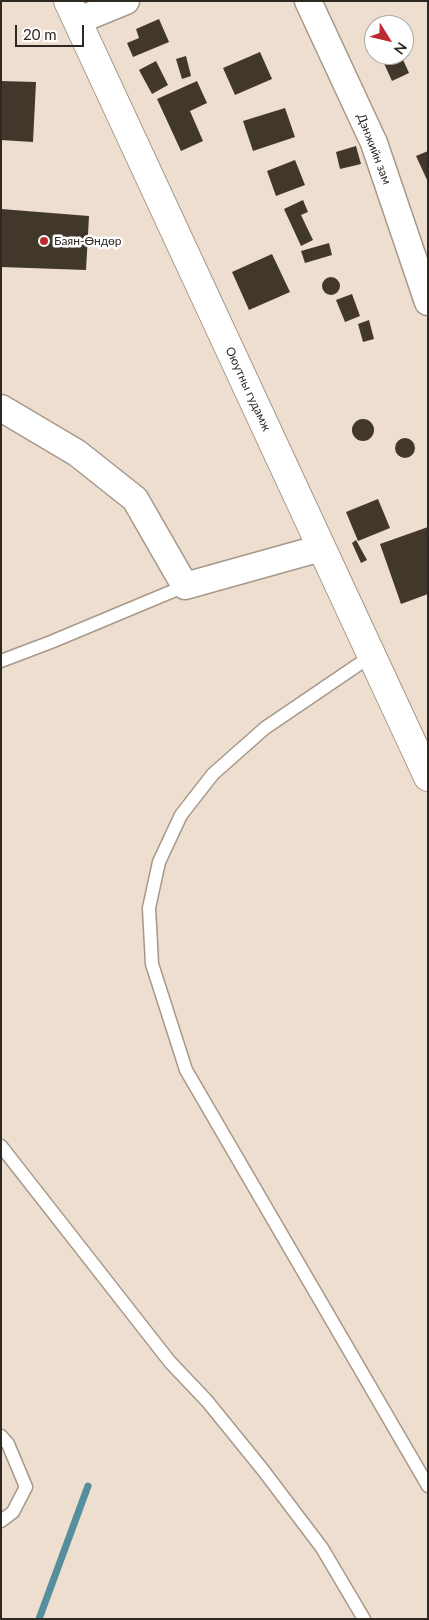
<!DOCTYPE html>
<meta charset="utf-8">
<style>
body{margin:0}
#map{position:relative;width:429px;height:1620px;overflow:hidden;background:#eddecf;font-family:Lato,sans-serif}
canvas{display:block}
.frame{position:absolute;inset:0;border:2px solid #2e2823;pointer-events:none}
.north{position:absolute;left:364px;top:15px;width:50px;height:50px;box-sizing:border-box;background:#fff;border:1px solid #aba9a7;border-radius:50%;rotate:126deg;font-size:14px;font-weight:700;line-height:20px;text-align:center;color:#2e2823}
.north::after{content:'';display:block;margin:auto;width:18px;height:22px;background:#ba2a2f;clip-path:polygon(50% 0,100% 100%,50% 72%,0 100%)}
.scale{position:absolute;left:15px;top:25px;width:69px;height:22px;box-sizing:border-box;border:2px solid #2e2823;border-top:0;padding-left:6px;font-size:15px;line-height:18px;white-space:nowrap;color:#2e2823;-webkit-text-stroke:4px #fff;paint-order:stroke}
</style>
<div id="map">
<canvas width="429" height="1620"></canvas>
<div class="frame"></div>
<div class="north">N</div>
<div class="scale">20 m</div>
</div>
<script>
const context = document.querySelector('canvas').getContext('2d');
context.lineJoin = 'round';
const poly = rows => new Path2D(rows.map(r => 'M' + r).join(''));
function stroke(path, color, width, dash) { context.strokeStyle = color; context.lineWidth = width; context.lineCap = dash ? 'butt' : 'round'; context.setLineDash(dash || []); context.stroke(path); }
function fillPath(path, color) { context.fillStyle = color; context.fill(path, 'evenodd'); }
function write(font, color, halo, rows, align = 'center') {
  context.font = font + ' Lato,sans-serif'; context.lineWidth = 5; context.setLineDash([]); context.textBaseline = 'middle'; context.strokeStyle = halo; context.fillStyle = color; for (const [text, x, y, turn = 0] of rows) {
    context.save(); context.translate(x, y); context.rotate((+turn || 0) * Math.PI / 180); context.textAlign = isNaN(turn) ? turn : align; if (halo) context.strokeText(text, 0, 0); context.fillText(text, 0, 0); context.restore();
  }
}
const stream = poly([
 [39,1619,88,1486]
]);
const building = poly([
 [159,19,169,42,133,57,127,43,139,38,136,29],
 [260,52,272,79,235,95,223,68],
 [390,55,401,55,409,73,392,81,382,59],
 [186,56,191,76,182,79,176,59],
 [156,61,168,85,152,94,139,70],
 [1,81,36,82,33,142,1,140],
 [197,81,207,103,190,111,203,141,181,151,157,99],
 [285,108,295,137,253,151,243,121],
 [356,146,361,164,340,169,336,152],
 [428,151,428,182,416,156],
 [295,160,305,185,276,196,267,171],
 [303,200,308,212,301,215,313,240,301,246,284,209],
 [1,209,89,216,86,270,1,267],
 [329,243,332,255,305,263,301,251],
 [272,254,290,292,249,310,232,272],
 '322 286a9 9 0 1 1 18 0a9 9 0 1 1-18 0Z',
 [352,294,360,316,345,322,336,300],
 [369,320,374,339,363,342,358,324],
 '352 430a11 11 0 1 1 22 0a11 11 0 1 1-22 0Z',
 '395 448a10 10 0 1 1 20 0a10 10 0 1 1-20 0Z',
 [378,499,390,528,358,541,346,512],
 [428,527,428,594,401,604,380,544],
 [356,540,367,560,361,563,352,543]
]);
const service = poly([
 [371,656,265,728,213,774,181,815,159,862,149,908,152,964,186,1070,428,1486],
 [1,661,51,642,185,586],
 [1,1146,170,1362,207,1401,263,1470,322,1548,364,1619],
 [1,1436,8,1444,26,1487,13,1512,1,1521]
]);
const minor = poly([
 [308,1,374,143,428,302],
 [77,21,126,1],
 [1,408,77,453,135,499,185,586,321,548]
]);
const tertiary = poly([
 [68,1,428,777]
]);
const markers = [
 [44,241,5,"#ba2a2f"]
];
const streetNames = [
 ["Дэнжийн зам",374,149,69],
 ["Оюутны гудамж",248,389,65]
];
const poiNames = [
 ["Баян-Өндөр",54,241]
];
stroke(stream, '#558e9c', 7);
fillPath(building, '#41372a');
stroke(service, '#a7988a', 15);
stroke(minor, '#a7988a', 29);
stroke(tertiary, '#a7988a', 30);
stroke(service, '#fff', 12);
stroke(minor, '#fff', 26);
stroke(tertiary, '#fff', 28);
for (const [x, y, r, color] of markers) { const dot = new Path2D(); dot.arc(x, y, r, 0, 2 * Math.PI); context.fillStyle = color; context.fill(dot); stroke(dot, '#fff', 2); }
write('12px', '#2e2823', '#fff', streetNames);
write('12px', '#2e2823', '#fff', poiNames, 'left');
</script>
